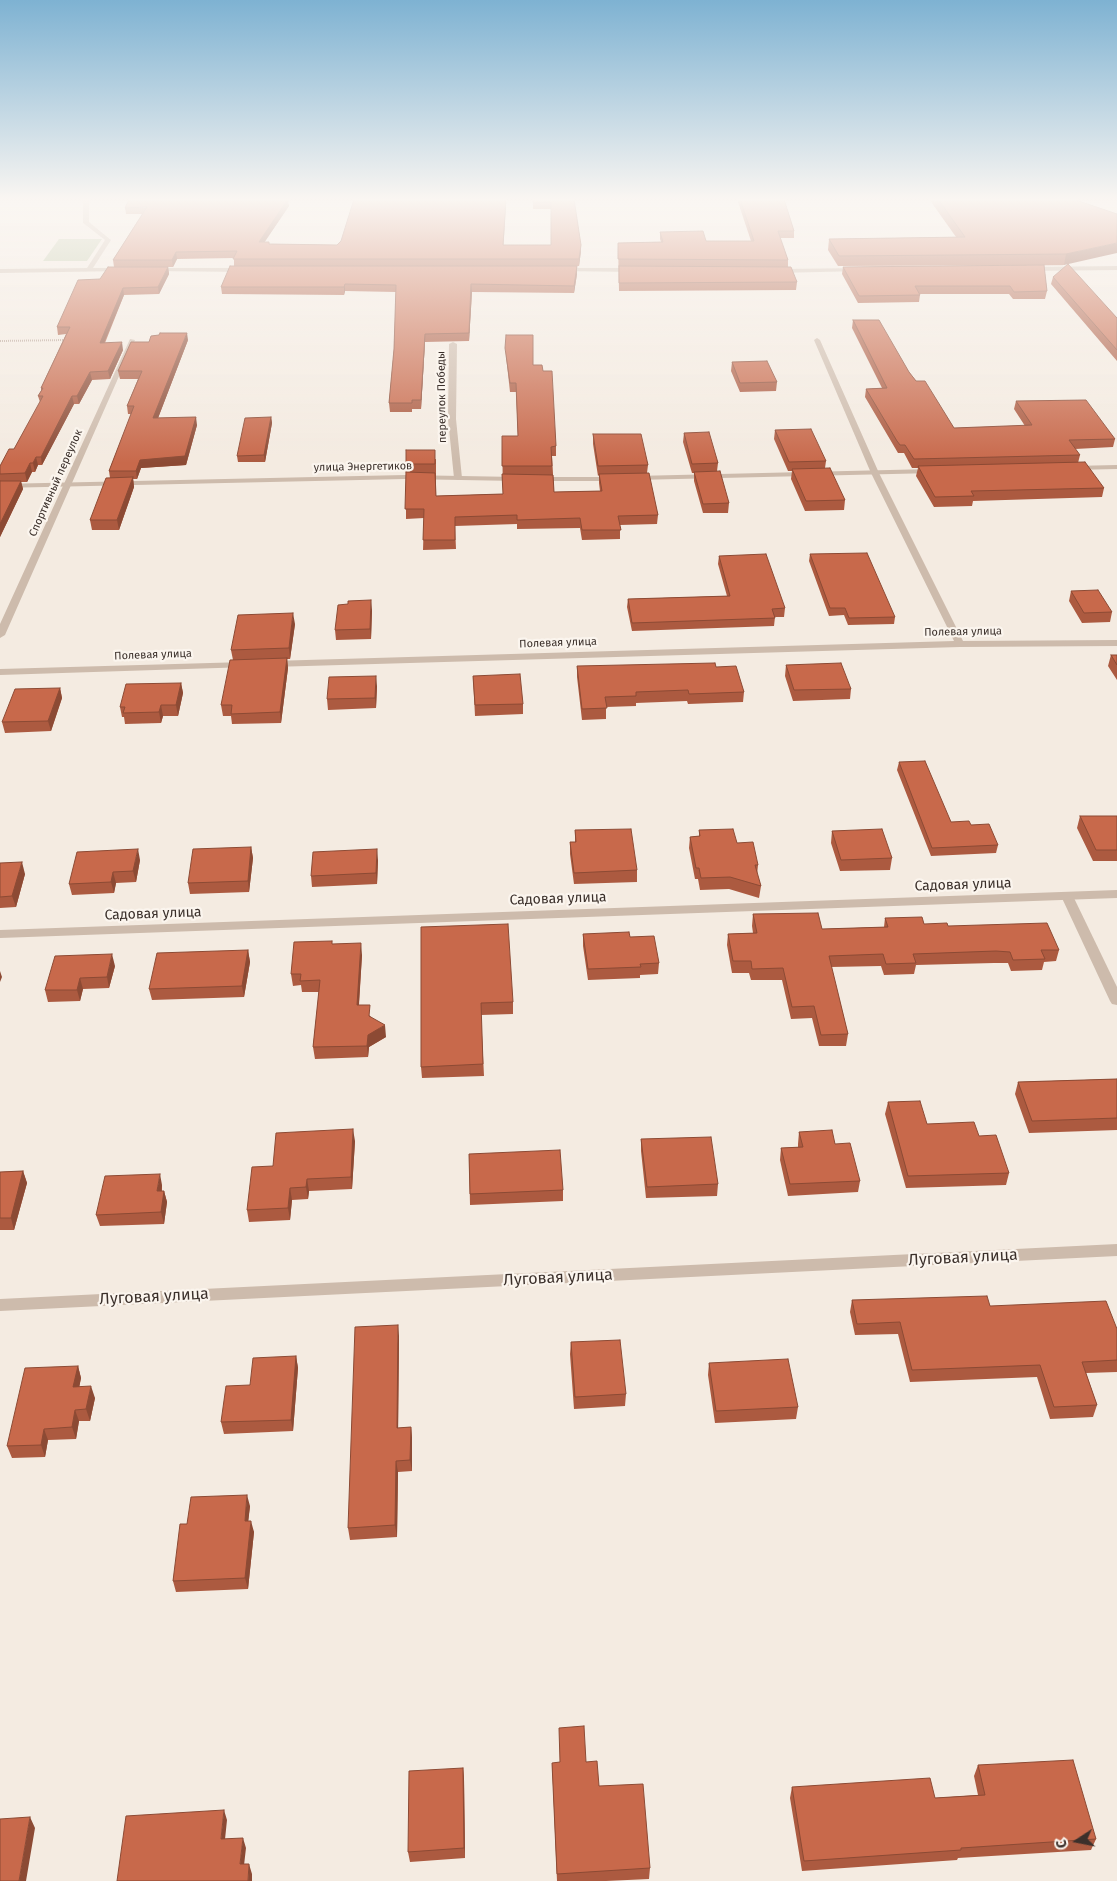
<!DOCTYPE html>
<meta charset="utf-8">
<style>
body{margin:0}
#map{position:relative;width:1117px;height:1881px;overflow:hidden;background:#f4ebe1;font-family:"Fira Sans",sans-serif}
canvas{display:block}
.north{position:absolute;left:1052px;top:1816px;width:50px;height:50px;-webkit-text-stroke:4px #fbf5ee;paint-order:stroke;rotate:259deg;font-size:14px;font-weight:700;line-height:20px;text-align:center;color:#3b302b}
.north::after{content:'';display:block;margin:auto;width:18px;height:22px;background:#3b302b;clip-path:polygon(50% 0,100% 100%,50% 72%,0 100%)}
</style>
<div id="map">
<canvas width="1117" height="1881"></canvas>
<div class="north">С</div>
</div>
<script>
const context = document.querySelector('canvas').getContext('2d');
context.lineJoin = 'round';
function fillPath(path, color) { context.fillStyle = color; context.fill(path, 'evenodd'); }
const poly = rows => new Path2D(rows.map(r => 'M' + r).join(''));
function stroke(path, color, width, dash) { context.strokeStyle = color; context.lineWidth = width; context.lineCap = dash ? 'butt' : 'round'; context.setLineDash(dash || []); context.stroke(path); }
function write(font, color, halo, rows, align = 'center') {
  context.font = font + ' "Fira Sans",sans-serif'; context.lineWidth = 4.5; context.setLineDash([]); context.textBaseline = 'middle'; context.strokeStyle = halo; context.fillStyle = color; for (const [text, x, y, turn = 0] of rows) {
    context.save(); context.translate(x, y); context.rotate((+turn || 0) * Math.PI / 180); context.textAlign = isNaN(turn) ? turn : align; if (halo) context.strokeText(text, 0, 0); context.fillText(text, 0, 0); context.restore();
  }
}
const green = poly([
 [59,239,102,239,87,261,43,261]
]);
const path = poly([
 [0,341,66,340]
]);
const service = poly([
 [1067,892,1073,896,1117,987,1117,1005,1112,1004,1110,1001,1061,896,1067,892]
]);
const minor = poly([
 [83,199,89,199,89,222,111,240,93,268,122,268,124,269,124,271,0,273,0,269,87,268,105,240,83,223,83,199],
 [1117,266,1117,270,1027,271,1024,269,1027,267,1117,266],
 [152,268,245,268,248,270,245,272,150,271,150,269,152,268],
 [560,268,635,268,638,270,635,272,558,271,557,270,560,268],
 [860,268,862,269,862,271,777,273,774,271,777,269,860,268],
 [817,338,820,340,879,473,963,641,1117,640,1117,646,960,647,272,667,267,664,272,661,954,641,871,473,814,340,817,338],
 [130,339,135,340,5,635,0,638,0,624,130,339],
 [453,342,457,344,456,419,462,478,458,480,454,478,448,419,449,344,453,342],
 [245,662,249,663,249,667,0,675,0,669,245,662],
 [1117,890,1117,898,0,938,0,930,1117,890],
 [1117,1244,1117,1256,0,1311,0,1299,1117,1244]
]);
const tertiary = poly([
 [1117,465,1117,469,1072,470,1068,468,1072,466,1117,465],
 [932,469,936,471,935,473,635,480,631,478,635,476,932,469],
 [405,475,517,477,521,479,517,481,405,479,0,488,0,484,405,475],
 [534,477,615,477,619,479,615,481,537,481,533,479,534,477]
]);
const wall = poly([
 [574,199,581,245,581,251,579,266,239,266,577,266,577,274,574,293,472,292,469,341,425,342,421,409,412,409,412,412,390,412,389,403,394,349,396,292,345,291,344,295,222,294,221,287,234,266,234,258,177,259,173,267,114,267,113,260,142,214,126,214,125,208,289,206,264,242,270,244,337,245,506,204,503,245,551,245,551,209,533,209,533,203],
 [737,199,784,199,794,231,794,238,780,238,788,260,788,267,797,282,796,290,619,291,618,243,661,242,660,239,660,232,706,241,751,241],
 [929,199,1073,199,1117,214,1064,265,838,266,828,250,829,239,956,237],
 [1044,265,1047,291,1045,299,1013,299,1009,294,919,294,920,295,919,302,858,303,842,274,843,267],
 [168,267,169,274,159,294,124,295,105,343,123,350,110,379,92,380,79,404,74,404,42,465,38,465,35,472,32,472,27,482,21,482,23,489,0,537,0,466,14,449,40,402,38,396,41,391,41,388,66,334,58,335,57,327,100,279],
 [1053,277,1117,318,1117,361,1051,284],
 [853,320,909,372,954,428,1025,426,1014,409,1016,401,1115,439,1113,447,1075,449,1080,455,1078,463,1104,488,1102,497,973,501,972,506,934,507,916,476,918,468,912,468,904,453,898,453,865,397,866,389,882,388,852,328],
 [506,335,533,365,556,446,556,456,552,456,554,492,600,491,599,483,599,475,598,476,593,444,593,434,648,465,647,473,658,515,657,524,620,525,620,539,582,540,580,528,517,529,517,524,455,526,456,549,423,550,424,518,406,519,406,464,436,459,436,496,503,494,502,436,518,436,516,392,510,392,506,356],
 [188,340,158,418,197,425,186,465,141,468,137,479,133,479,134,487,119,530,92,530,90,520,110,478,109,471,131,414,128,414,127,406,138,379,120,379,118,371],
 [732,362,777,382,776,391,740,392,731,371],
 [271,417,272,423,265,462,238,462,237,456],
 [775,430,826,461,825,468,845,500,844,510,805,511,791,479,792,471,788,471,774,439],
 [684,433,718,463,717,471,729,503,728,513,703,513,694,481,694,473,692,473,683,442],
 [810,554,895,617,894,624,848,625,844,615,829,616,809,561],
 [719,556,785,608,784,617,775,617,774,626,632,631,627,607,628,599,727,596,718,564],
 [1071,591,1112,612,1110,622,1082,623,1069,601],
 [372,610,371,639,336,640,335,630],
 [295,624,290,659,287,659,288,668,281,723,232,724,231,716,223,716,221,705,233,660,231,650],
 [1111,655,1117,655,1117,680,1108,666],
 [786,665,851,689,850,699,793,701,785,676],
 [577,666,716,667,744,692,743,702,688,704,687,701,636,703,636,706,606,707,606,719,582,720,577,677],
 [473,676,523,704,523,714,475,716],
 [181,683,183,693,178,716,163,716,161,723,125,724,124,717,122,717,120,707],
 [377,686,376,708,328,710,327,699],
 [60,688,62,698,51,731,5,733,2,722],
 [899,762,951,822,971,825,998,845,996,853,931,856,897,770],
 [1080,816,1117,816,1117,861,1093,861,1077,828],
 [575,830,637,870,637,882,574,884,570,854,570,842,575,842],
 [699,830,737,843,758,865,757,875,761,886,759,898,729,889,700,890,698,879,695,879,689,848,690,837,699,836],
 [832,831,892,858,890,870,840,871,831,843],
 [251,847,253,858,249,892,190,894,188,883],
 [140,860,136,882,116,883,114,893,72,895,69,884],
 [378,860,377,884,312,887,311,876],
 [0,863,25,874,16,907,0,908],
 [753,914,822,929,884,927,885,918,924,924,948,926,1059,950,1056,961,1044,962,1042,970,1011,971,1008,963,994,963,916,965,914,974,884,975,881,966,831,967,848,1034,846,1046,819,1046,812,1018,791,1019,782,980,751,980,749,973,732,973,727,945,728,934,753,933,752,926],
 [421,927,513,1002,513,1014,481,1015,484,1076,422,1078,421,1067],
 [583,934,630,937,659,963,658,974,640,975,640,978,588,980,583,946],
 [332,941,332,944,362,955,359,1005,371,1017,386,1037,369,1047,368,1057,315,1059,313,1047,319,992,302,992,301,985,293,986,291,974],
 [248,950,250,962,244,997,152,1000,149,989],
 [115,966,109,988,83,989,80,1001,48,1002,45,990],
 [1117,1079,1117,1130,1029,1133,1015,1094,1018,1082],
 [888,1102,927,1124,979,1136,1009,1173,1006,1185,906,1188,885,1114],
 [799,1132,860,1181,858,1192,788,1196,780,1160,781,1148,798,1147,798,1144],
 [641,1139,718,1184,717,1196,646,1198,641,1151],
 [355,1141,352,1189,309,1191,308,1199,292,1200,290,1220,249,1222,247,1210,273,1166],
 [469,1154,563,1190,563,1201,470,1205],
 [23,1171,27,1183,14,1230,0,1230,0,1172],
 [162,1185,162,1191,164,1191,167,1202,164,1224,100,1226,96,1215],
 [852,1300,990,1306,1117,1329,1117,1372,1086,1373,1097,1405,1093,1417,1050,1419,1037,1377,910,1382,898,1334,855,1335,850,1312],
 [399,1336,398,1428,411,1427,412,1438,412,1471,398,1472,397,1537,350,1540,348,1528],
 [571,1342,626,1394,625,1406,574,1409,570,1354],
 [296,1356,298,1368,293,1431,224,1434,221,1422,250,1385],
 [709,1363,798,1407,796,1419,715,1423,708,1375],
 [78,1366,81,1378,79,1387,95,1398,90,1421,79,1421,76,1439,48,1440,45,1457,12,1458,7,1446],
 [250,1506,248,1521,254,1532,248,1589,176,1592,173,1581,187,1524],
 [586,1762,599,1786,650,1868,649,1879,606,1881,557,1881,552,1763],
 [978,1765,1096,1839,1091,1850,958,1858,957,1860,802,1871,790,1798,792,1787,935,1798,978,1795,974,1776],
 [463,1768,464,1779,465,1858,410,1862,408,1852]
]);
const shadedWall = poly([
 [288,199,289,206,260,249,259,242],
 [506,199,506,204,503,252,503,245],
 [1117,243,1117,253,1064,265,1066,254],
 [581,245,581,251,579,266,579,259],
 [176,252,177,259,173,267,172,260],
 [577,266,577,274,574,293,574,286],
 [168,267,169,274,159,294,158,287],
 [345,284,345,291,344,295,344,287],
 [471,284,472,292,469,341,469,333],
 [123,288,124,295,101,350,100,343],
 [187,333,188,340,155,426,153,418],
 [425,334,425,342,421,409,421,400],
 [122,342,123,350,110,379,108,371],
 [90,372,92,380,79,404,77,396],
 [72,396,74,404,42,465,41,457],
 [196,417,197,425,186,465,141,468,137,479,136,471,140,460],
 [271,417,272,423,265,462,264,455],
 [36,457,38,465,35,472,33,463],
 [30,463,32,472,27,482,25,473],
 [133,477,134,487,119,530,117,520],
 [21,481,23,489,0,537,0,524],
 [371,600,372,610,371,639,370,629],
 [293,613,295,624,290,659,289,648],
 [287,658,288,668,281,723,280,712],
 [376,676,377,686,376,708,375,698],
 [181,683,183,693,178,716,176,705],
 [60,688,62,698,51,731,48,721],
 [161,705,163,716,161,723,159,712],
 [251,847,253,858,249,892,248,881],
 [138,849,140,860,136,882,133,871],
 [377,849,378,860,377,884,376,873],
 [22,862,25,874,16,907,12,896],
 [113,872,116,883,114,893,111,882],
 [361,943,362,955,358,1017,357,1005],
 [248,950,250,962,244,997,242,986],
 [112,954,115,966,109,988,107,977],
 [0,971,2,977,0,982],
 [80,978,83,989,80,1001,77,990],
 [385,1025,386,1037,369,1047,368,1057,367,1046,368,1035],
 [353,1129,355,1141,352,1189,351,1177],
 [23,1171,27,1183,14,1230,11,1218],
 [160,1174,162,1185,160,1203,157,1191],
 [307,1179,309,1191,308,1199,306,1187],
 [290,1188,292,1200,290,1220,288,1208],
 [164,1191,167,1202,164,1224,161,1212],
 [398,1325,399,1336,398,1439,397,1428],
 [296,1356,298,1368,293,1431,291,1420],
 [78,1366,81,1378,77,1399,73,1387],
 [91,1386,95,1398,90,1421,86,1409],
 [75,1410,79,1421,76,1439,72,1427],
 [411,1427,412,1438,412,1471,410,1460],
 [44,1429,48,1440,45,1457,41,1445],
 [396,1461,398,1472,397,1537,395,1525],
 [247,1495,250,1506,247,1533,245,1521],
 [251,1521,254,1532,248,1589,245,1578],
 [463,1768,464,1779,465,1858,464,1848],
 [224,1810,227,1820,224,1849,221,1839],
 [30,1817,35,1828,26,1881,19,1881],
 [243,1838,246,1848,243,1874,240,1864],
 [249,1864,252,1874,252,1881,248,1881]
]);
const building = poly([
 [129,199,288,199,259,242,269,242,269,244,337,245,341,241,354,199,506,199,503,245,551,245,551,202,533,203,533,199,574,199,581,245,579,259,233,259,237,251,176,252,172,260,113,260,147,207,125,208,129,199],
 [740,199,784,199,794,231,778,231,788,260,618,259,618,243,663,242,660,232,703,231,706,241,754,241,740,199],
 [938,199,1073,199,1117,214,1117,243,1066,254,839,256,829,239,965,237,938,199],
 [1068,264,1117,318,1117,350,1053,277,1068,264],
 [1044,265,1047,291,1014,292,1010,286,915,286,920,295,859,296,843,267,1044,265],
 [230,266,577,266,574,286,471,284,469,333,425,334,421,400,412,400,412,403,389,403,394,349,396,285,345,284,344,287,221,287,230,266],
 [619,266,791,267,797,282,619,283,619,266],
 [108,267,168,267,158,287,123,288,100,343,122,342,108,371,90,372,77,396,72,396,41,457,36,457,33,463,30,463,25,473,0,474,0,466,9,449,14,449,43,396,38,396,43,388,41,388,70,327,57,327,78,280,100,279,108,267],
 [853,320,879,320,909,372,916,381,925,381,954,428,1032,425,1016,401,1086,400,1115,439,1069,440,1080,455,914,459,905,445,900,445,897,441,866,389,887,388,853,320],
 [160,333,187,333,153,418,196,417,185,456,140,460,136,471,109,471,134,406,127,406,142,371,118,371,131,342,149,342,151,336,159,335,160,333],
 [506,335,533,335,533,365,542,365,543,371,552,371,556,446,551,447,552,466,502,466,502,436,518,436,516,383,510,383,505,348,506,335],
 [767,361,777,382,740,383,732,362,767,361],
 [271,417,264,455,237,456,245,418,271,417],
 [811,429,826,461,789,462,775,430,811,429],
 [709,432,718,463,692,464,684,433,709,432],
 [593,434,641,434,648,465,598,466,593,434],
 [406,450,435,450,435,464,406,464,406,450],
 [1085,462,1104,488,971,491,974,496,935,497,918,466,1085,462],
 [830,468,845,500,806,501,792,469,830,468],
 [720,471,729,503,703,504,694,472,720,471],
 [406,472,435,473,436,496,503,494,502,474,553,475,554,492,602,491,599,474,649,473,658,515,618,516,621,530,582,530,580,518,517,520,517,515,455,517,455,540,423,540,424,509,405,509,406,472],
 [133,477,117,520,90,520,106,478,133,477],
 [0,481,21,481,0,524,0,481],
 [867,553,895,617,849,618,845,608,830,608,810,554,867,553],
 [766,554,785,608,772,609,775,618,632,623,628,599,730,596,719,556,766,554],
 [1098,590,1112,612,1084,613,1071,591,1098,590],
 [371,600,370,629,335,630,338,605,348,604,348,601,371,600],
 [293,613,289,648,231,650,238,615,293,613],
 [1111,655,1117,655,1117,665,1111,655],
 [287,658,280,712,231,714,232,705,221,705,230,660,287,658],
 [715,663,716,667,736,666,744,692,689,694,688,690,636,692,636,696,605,697,607,708,582,709,577,666,715,663],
 [841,663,851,689,794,690,786,665,841,663],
 [520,674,523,704,475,705,473,676,520,674],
 [376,676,375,698,327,699,329,677,376,676],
 [181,683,176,705,161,705,159,712,123,713,125,707,120,707,126,684,181,683],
 [60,688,48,721,2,722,15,689,60,688],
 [925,761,951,822,969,821,971,825,989,824,998,845,932,848,899,762,925,761],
 [1080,816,1117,816,1117,850,1096,850,1080,816],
 [631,829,637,870,574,873,570,842,576,842,575,830,631,829],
 [733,829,737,843,753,842,758,865,755,865,761,886,730,877,701,878,699,868,696,868,690,837,700,836,699,830,733,829],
 [882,829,892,858,841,860,832,831,882,829],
 [251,847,248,881,188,883,193,849,251,847],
 [138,849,133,871,113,872,111,882,69,884,77,852,138,849],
 [377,849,376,873,311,876,313,852,377,849],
 [22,862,12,896,0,897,0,863,22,862],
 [818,913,822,929,888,927,885,918,922,917,924,924,947,923,948,926,1047,923,1059,950,1041,950,1045,959,1013,960,1010,952,996,951,913,954,916,963,886,964,883,954,829,956,848,1034,821,1035,814,1006,792,1007,783,968,752,969,751,961,733,961,728,934,757,933,753,914,818,913],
 [508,924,513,1002,481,1003,483,1064,421,1067,421,927,508,924],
 [629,932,630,937,654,936,659,963,640,964,641,967,588,969,583,934,629,932],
 [332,941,332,944,361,943,357,1005,370,1005,369,1016,385,1025,368,1035,367,1046,313,1047,320,980,300,981,301,974,291,974,294,942,332,941],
 [248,950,242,986,149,989,157,953,248,950],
 [112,954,107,977,80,978,77,990,45,990,55,956,112,954],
 [1117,1079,1117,1118,1032,1121,1018,1082,1117,1079],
 [920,1101,927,1124,974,1122,979,1136,996,1135,1009,1173,908,1176,888,1102,920,1101],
 [353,1129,351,1177,307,1179,306,1187,290,1188,288,1208,247,1210,252,1167,273,1166,276,1133,353,1129],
 [832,1130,835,1144,850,1143,860,1181,790,1184,781,1148,803,1147,799,1132,832,1130],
 [711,1137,718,1184,647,1187,641,1139,711,1137],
 [560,1150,563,1190,470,1194,469,1154,560,1150],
 [23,1171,11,1218,0,1218,0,1172,23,1171],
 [160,1174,157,1191,164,1191,161,1212,96,1215,105,1176,160,1174],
 [987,1296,990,1306,1106,1301,1117,1329,1117,1360,1082,1362,1097,1405,1054,1407,1040,1365,912,1370,900,1322,857,1324,852,1300,987,1296],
 [398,1325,397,1428,411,1427,410,1460,396,1461,395,1525,348,1528,355,1327,398,1325],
 [620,1340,626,1394,575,1397,571,1342,620,1340],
 [296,1356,291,1420,221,1422,226,1386,250,1385,253,1358,296,1356],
 [788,1359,798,1407,716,1411,709,1363,788,1359],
 [78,1366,73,1387,91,1386,86,1409,75,1410,72,1427,44,1429,41,1445,7,1446,25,1368,78,1366],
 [247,1495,245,1521,251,1521,245,1578,173,1581,180,1524,187,1524,191,1497,247,1495],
 [584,1726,586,1762,597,1761,599,1786,643,1784,650,1868,557,1874,552,1763,560,1762,559,1728,584,1726],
 [1073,1760,1096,1839,961,1848,961,1850,804,1861,792,1787,930,1778,935,1798,985,1795,978,1765,1073,1760],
 [463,1768,464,1848,408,1852,409,1771,463,1768],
 [224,1810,221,1839,243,1838,240,1864,249,1864,248,1881,117,1881,126,1816,224,1810],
 [30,1817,19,1881,0,1881,0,1819,30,1817]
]);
const farStreetnames = [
 ["переулок Победы",442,397,-91],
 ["улица Энергетиков",363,467,-1],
 ["Спортивный переулок",56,483,-66],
 ["Полевая улица",963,632,-1],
 ["Полевая улица",558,643,-2],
 ["Полевая улица",153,655,-2]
];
const streetNames = [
 ["Садовая улица",963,885,-2],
 ["Садовая улица",558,899,-2],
 ["Садовая улица",153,914,-2]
];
const nearStreetnames = [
 ["Луговая улица",963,1258,-3],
 ["Луговая улица",558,1278,-3],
 ["Луговая улица",154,1297,-3]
];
fillPath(green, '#b8c4a0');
stroke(path, '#b9a596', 2, [1, 1]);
fillPath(service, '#cdbbac');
fillPath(minor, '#cdbbac');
fillPath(tertiary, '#cdbbac');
fillPath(wall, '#ac5a40');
fillPath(shadedWall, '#8c4a34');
fillPath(building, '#c8694b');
stroke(building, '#8c4a34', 1);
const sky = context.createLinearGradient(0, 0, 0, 463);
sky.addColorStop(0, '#7eb2d2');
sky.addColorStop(0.43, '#faf6f2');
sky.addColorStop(1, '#faf6f200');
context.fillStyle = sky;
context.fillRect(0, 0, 1117, 463);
write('11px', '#3b302b', '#fbf5ee', farStreetnames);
write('14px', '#3b302b', '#fbf5ee', streetNames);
write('16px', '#3b302b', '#fbf5ee', nearStreetnames);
</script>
